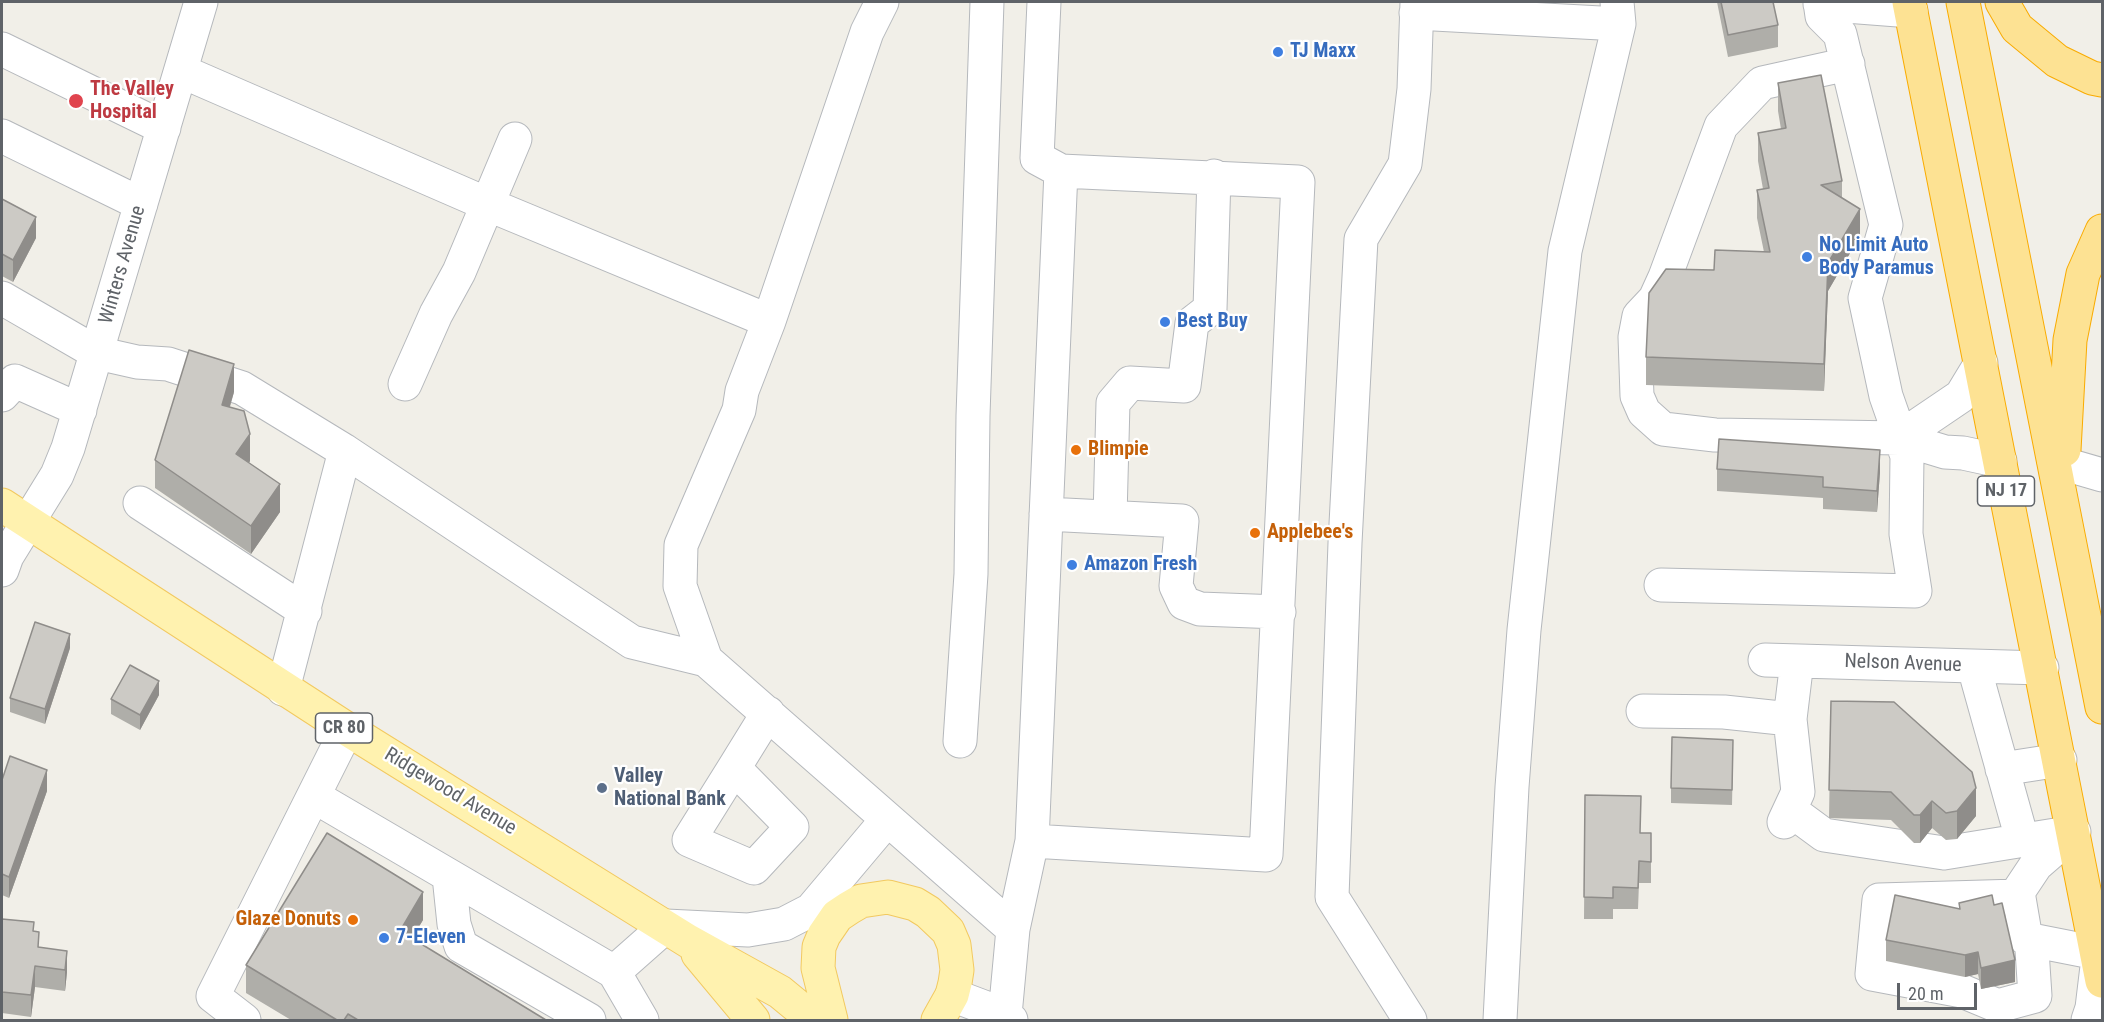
<!DOCTYPE html>
<style>
body{margin:0}
#map{position:relative;width:2104px;height:1022px;overflow:hidden;background:#f1efe8;font-family:"Roboto Condensed",sans-serif}
canvas{display:block}
.frame{position:absolute;inset:0;border:3px solid #5f6368;pointer-events:none}
.scale{position:absolute;left:1897px;top:983px;width:80px;height:27px;box-sizing:border-box;border:3px solid #5f6368;border-top:0;padding-left:8px;font-size:18px;line-height:21px;white-space:nowrap;color:#5f6368;-webkit-text-stroke:4px #fff;paint-order:stroke}
</style>
<div id="map">
<canvas width="2104" height="1022"></canvas>
<div class="frame"></div>
<div class="scale">20 m</div>
</div>
<script>
const context = document.querySelector('canvas').getContext('2d');
context.lineJoin = 'round';
const poly = rows => new Path2D(rows.map(r => 'M' + r).join(''));
function stroke(path, color, width, dash) { context.strokeStyle = color; context.lineWidth = width; context.lineCap = dash ? 'butt' : 'round'; context.setLineDash(dash || []); context.stroke(path); }
function fillPath(path, color) { context.fillStyle = color; context.fill(path, 'evenodd'); }
function write(font, color, halo, rows, align = 'center') {
  context.font = font + ' "Roboto Condensed",sans-serif'; context.lineWidth = 4.5; context.setLineDash([]); context.textBaseline = 'middle'; context.strokeStyle = halo; context.fillStyle = color; for (const [text, x, y, turn = 0] of rows) {
    context.save(); context.translate(x, y); context.rotate((+turn || 0) * Math.PI / 180); context.textAlign = isNaN(turn) ? turn : align; if (halo) context.strokeText(text, 0, 0); context.fillText(text, 0, 0); context.restore();
  }
}
const minor = poly([
 [1820,4,1911,11],
 [1416,13,1619,24],
 [2,49,164,128],
 [1848,64,1762,83,1721,126,1665,277,1655,299,1639,316,1635,337,1637,396,1644,412,1663,429,1715,435,1899,438],
 [181,71,487,204,769,321],
 [2,136,141,204],
 [2,298,97,353,137,362,168,364,242,388,345,451,632,642,706,660,1013,929,1005,1015],
 [1981,363,1961,396,1899,438,1945,452,1963,453,2000,461],
 [405,384,436,314,459,272,515,139],
 [2,395,15,381,80,410],
 [2054,461,2102,475],
 [140,503,305,611],
 [1046,514,1182,521,1176,586,1184,603,1200,609,1279,612],
 [1110,517,1113,403,1130,383,1184,386,1192,323,1210,309,1214,176],
 [2,570,7,556,57,475,68,448,201,2],
 [1661,585,1915,591,1906,534,1907,456,1886,396,1865,298,1886,225,1840,34,1822,16,1820,2],
 [706,660,680,586,681,545,739,410,742,391,769,321,867,32,882,2],
 [1765,660,2042,668],
 [1974,667,2022,839],
 [283,689,345,451],
 [1643,711,1724,712,1790,719],
 [960,741,971,574,973,416,987,2],
 [734,768,792,827,754,868,689,840,734,768,768,713],
 [2002,769,2060,760],
 [315,797,614,972,642,1020],
 [1790,810,1824,835,1944,853,2074,832],
 [1784,822,1798,792,1790,719,1797,661],
 [2074,832,2036,865,2018,892,2026,939,2097,953],
 [1032,841,1266,855,1298,182,1061,171,1037,158,1044,2],
 [449,876,454,924,461,946,589,1020],
 [2019,896,1879,900,1872,974,1962,991,1998,1006,2035,996,2032,950,2040,942],
 [1013,929,1032,841,1061,171],
 [614,972,666,926,748,930,784,924,811,910,886,821],
 [952,995,1005,1015,1011,1020],
 [244,1020,213,996,347,729],
 [1410,1020,1332,897,1345,543,1361,239,1405,164,1414,89,1417,2],
 [1500,1020,1512,787,1524,630,1565,251,1619,24,1617,2],
 [2088,1020,2092,1008,2098,958]
]);
const major = poly([
 [2,505,347,729,688,941,780,992,814,1020],
 [698,954,753,1020],
 [831,1020,818,968,819,947,824,935,837,916,849,908,861,901,888,897,915,904,928,912,948,931,954,945,957,970,955,983,952,995,938,1020]
]);
const highway = poly([
 [1909,2,2102,981],
 [1963,2,2102,707],
 [2002,2,2017,28,2057,61,2092,78,2102,80],
 [2064,450,2070,340,2083,274,2102,231]
]);
const wall = poly([
 [1717,2,1773,2,1778,25,1778,47,1728,57],
 [1778,83,1842,181,1842,198,1860,236,1828,291,1824,391,1646,385,1646,357,1714,270,1764,252,1757,218,1757,190,1763,189,1758,161,1758,133,1781,129,1778,111],
 [2,199,36,238,13,282,2,276],
 [234,392,230,407,250,461,249,463,280,512,251,554,155,488,155,460],
 [1717,469,1880,472,1877,512,1823,509,1823,498,1717,491],
 [70,648,45,724,10,712,10,698],
 [159,695,140,730,111,714,111,699],
 [1831,701,1976,816,1957,839,1946,840,1932,828,1920,843,1914,843,1891,820,1829,818],
 [1733,754,1732,805,1671,803,1671,788],
 [2,780,47,791,9,898,2,895],
 [1585,795,1641,833,1651,833,1651,883,1639,883,1638,909,1613,909,1613,919,1584,919],
 [1959,903,2015,982,1981,989,1978,974,1965,977,1886,961,1886,940,1959,908],
 [423,920,412,938,546,1020,291,1020,246,993,246,965],
 [2,926,34,931,39,948,67,951,67,972,65,991,35,987,31,1017,2,1013]
]);
const shadedWall = poly([
 [1860,209,1860,236,1828,291,1824,391,1824,364,1828,263],
 [36,217,36,238,13,282,13,260],
 [234,364,234,392,222,432,222,405],
 [250,434,250,461,236,482,236,454],
 [1880,450,1880,472,1877,512,1877,491],
 [280,484,280,512,251,554,251,526],
 [70,634,70,648,45,724,45,709],
 [159,681,159,695,140,730,140,715],
 [47,770,47,791,9,898,9,877],
 [1976,788,1976,816,1957,839,1957,811],
 [1932,801,1932,828,1920,843,1920,815],
 [423,892,423,920,400,958,400,931],
 [67,951,67,972,65,991,65,970],
 [1978,952,1978,974,1965,977,1965,955],
 [2015,960,2015,982,1981,989,1981,968],
 [35,966,35,987,31,1017,31,995]
]);
const building = poly([
 [1721,2,1773,2,1778,25,1728,35,1721,2],
 [1821,75,1842,181,1821,185,1860,209,1828,263,1824,364,1646,357,1649,293,1666,269,1714,270,1715,250,1770,252,1757,190,1769,188,1758,133,1786,128,1778,83,1821,75],
 [2,199,36,217,13,260,2,254,2,199],
 [189,350,234,364,222,405,244,411,250,434,236,454,280,484,251,526,155,460,189,350],
 [1719,439,1880,450,1877,491,1823,487,1823,477,1717,469,1719,439],
 [35,622,70,634,45,709,10,698,35,622],
 [130,665,159,681,140,715,111,699,130,665],
 [1831,701,1894,702,1972,772,1976,788,1957,811,1946,813,1932,801,1920,815,1914,815,1891,792,1829,790,1831,701],
 [1672,737,1733,740,1732,790,1671,788,1672,737],
 [10,756,47,770,9,877,2,874,2,780,10,756],
 [1585,795,1641,796,1640,833,1651,833,1651,862,1639,861,1638,888,1613,887,1613,898,1584,897,1585,795],
 [327,833,423,892,400,931,546,1020,358,1020,348,1014,344,1020,337,1020,246,965,327,833],
 [1895,895,1960,909,1959,903,1992,895,1994,905,2002,903,2015,960,1981,968,1978,952,1965,955,1886,940,1895,895],
 [2,919,34,922,33,931,39,932,38,947,67,951,65,970,35,966,31,995,2,992,2,919]
]);
const markers = [
 [1278,52,6,"#3f7fe0"],
 [76,101,8,"#e0444e"],
 [1807,257,6,"#3f7fe0"],
 [1165,322,6,"#3f7fe0"],
 [1076,450,6,"#e8710a"],
 [1255,533,6,"#e8710a"],
 [1072,565,6,"#3f7fe0"],
 [602,788,6,"#5c6f8a"],
 [353,920,6,"#e8710a"],
 [384,938,6,"#3f7fe0"]
];
const shields = [
 [2006,491,57],
 [344,728,57]
];
const shieldNames = [
 ["NJ 17",2006,491],
 ["CR 80",344,728]
];
const shopNames = [
 ["TJ Maxx",1290,52],
 ["No Limit Auto",1819,246],
 ["Body Paramus",1819,269],
 ["Best Buy",1177,322],
 ["Amazon Fresh",1084,565],
 ["7-Eleven",396,938]
];
const healthNames = [
 ["The Valley",90,90],
 ["Hospital",90,113]
];
const streetNames = [
 ["Winters Avenue",123,265,-74],
 ["Nelson Avenue",1903,664,2],
 ["Ridgewood Avenue",450,792,31]
];
const foodNames = [
 ["Blimpie",1088,450],
 ["Applebee's",1267,533],
 ["Glaze Donuts",341,920,"right"]
];
const serviceNames = [
 ["Valley",614,777],
 ["National Bank",614,800]
];
stroke(minor, '#b5b8bc', 35);
stroke(major, '#f2c960', 35);
stroke(highway, '#f9ab00', 35);
stroke(minor, '#fff', 33);
stroke(major, '#fff2af', 33);
stroke(highway, '#fde293', 33);
fillPath(wall, '#afaea9');
fillPath(shadedWall, '#8f8d8a');
fillPath(building, '#cccac5');
stroke(building, '#8f8d8a', 1.5);
for (const [x, y, r, color] of markers) { const dot = new Path2D(); dot.arc(x, y, r, 0, 2 * Math.PI); context.fillStyle = color; context.fill(dot); stroke(dot, '#fff', 2); }
for (const [x, y, w] of shields) { const box = new Path2D(); box.roundRect(x - w / 2, y - 15, w, 30, 4.5); context.fillStyle = '#fff'; context.fill(box); stroke(box, '#5f6368', 1.5); }
write('bold 18px', '#5f6368', null, shieldNames);
write('bold 20px', '#366cbe', '#fff', shopNames, 'left');
write('bold 20px', '#be3a42', '#fff', healthNames, 'left');
write('20px', '#5f6368', '#fff', streetNames);
write('bold 20px', '#c56008', '#fff', foodNames, 'left');
write('bold 20px', '#4e5e75', '#fff', serviceNames, 'left');
</script>
